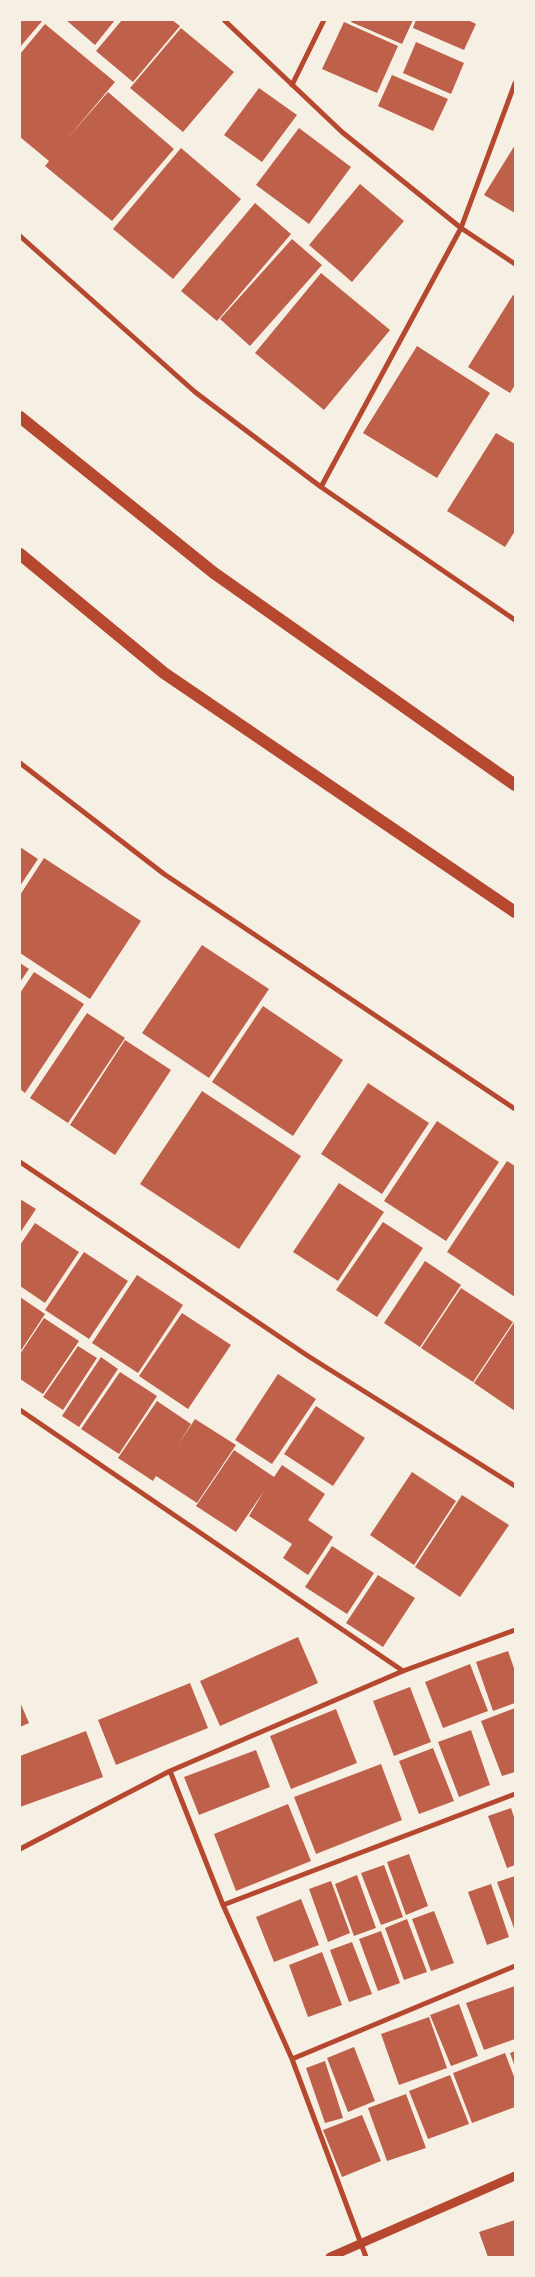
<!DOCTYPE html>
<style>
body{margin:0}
#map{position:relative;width:535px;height:2277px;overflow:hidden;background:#f6efe4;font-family:Merriweather,serif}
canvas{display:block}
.frame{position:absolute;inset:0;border:21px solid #f6efe4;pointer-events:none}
</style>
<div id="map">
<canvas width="535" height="2277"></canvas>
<div class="frame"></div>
</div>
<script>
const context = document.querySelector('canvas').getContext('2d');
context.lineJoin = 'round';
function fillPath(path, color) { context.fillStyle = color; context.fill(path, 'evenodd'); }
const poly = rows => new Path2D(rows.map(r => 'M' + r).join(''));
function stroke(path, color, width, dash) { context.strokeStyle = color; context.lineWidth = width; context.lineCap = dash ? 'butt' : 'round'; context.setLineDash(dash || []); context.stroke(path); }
const building = poly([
 [20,20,43,20,20,47],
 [66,20,115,20,95,45],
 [122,20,172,20,180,26,133,82,96,51],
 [352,20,413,20,402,44,351,22],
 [416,20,468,20,476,24,464,50,413,28],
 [344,22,398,46,377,93,322,69],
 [45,24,115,82,67,139,108,92,174,149,112,221,45,166,49,161,20,137,20,54],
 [181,28,234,72,183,132,130,88],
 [416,42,464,63,451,94,403,73],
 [392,75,448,99,433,131,378,106],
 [259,88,297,115,262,162,224,135],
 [299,128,351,167,309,224,256,185],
 [515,145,515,213,484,195],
 [181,148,241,199,173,279,113,229],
 [360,184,404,221,352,282,309,245],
 [255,203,291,234,217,321,181,291],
 [292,239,322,265,250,346,220,319],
 [321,273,390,330,324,410,255,353],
 [513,295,515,296,515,385,510,393,468,367],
 [417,346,490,393,437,478,363,433],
 [496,433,515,444,515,531,505,547,447,511],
 [20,847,38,859,20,886],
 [44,858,141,921,90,999,20,953,20,895],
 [202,945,269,989,209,1078,142,1033],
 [20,963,29,969,20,982],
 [34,972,84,1004,25,1093,20,1089,20,993],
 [263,1006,343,1060,293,1136,212,1082],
 [87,1013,125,1038,68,1123,30,1098],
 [125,1040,171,1070,115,1155,70,1125],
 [368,1083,429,1123,382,1194,321,1154],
 [202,1091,301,1156,239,1249,140,1184],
 [437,1121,499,1162,446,1241,384,1201],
 [507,1161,515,1166,515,1297,447,1252],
 [339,1183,384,1212,338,1281,293,1252],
 [20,1199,36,1209,20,1233],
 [383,1222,423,1248,377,1317,336,1290],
 [35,1223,79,1252,45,1303,20,1286,20,1245],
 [84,1252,128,1281,89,1339,45,1310],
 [425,1261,461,1285,420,1347,384,1323],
 [137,1275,183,1305,138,1373,92,1343],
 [461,1288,513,1322,473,1382,421,1348],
 [20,1297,45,1314,20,1352],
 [182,1313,231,1345,188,1409,139,1376],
 [44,1318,79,1341,43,1394,20,1379,20,1354],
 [515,1321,515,1411,474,1383],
 [78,1346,97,1358,63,1410,43,1397],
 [101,1357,118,1369,79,1427,62,1416],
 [120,1372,157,1396,119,1454,81,1429],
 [278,1374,316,1399,272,1464,235,1440],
 [157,1401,191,1424,178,1445,195,1419,236,1445,197,1503,156,1476,153,1481,118,1458],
 [316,1406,365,1438,333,1486,284,1454],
 [234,1450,274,1477,282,1465,325,1494,308,1520,333,1537,308,1575,283,1558,292,1544,249,1516,264,1491,236,1532,196,1506],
 [412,1472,456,1501,414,1565,370,1535],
 [462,1495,509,1525,460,1597,415,1567],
 [332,1546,374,1573,347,1614,305,1587],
 [378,1575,415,1598,383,1647,346,1623],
 [298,1637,318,1683,220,1726,200,1681],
 [508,1651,515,1671,515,1703,493,1711,476,1662],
 [470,1664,488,1711,443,1728,425,1682],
 [190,1683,208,1728,116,1765,98,1720],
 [410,1687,431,1742,394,1756,373,1701],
 [20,1702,29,1723,20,1727],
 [515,1708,515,1772,502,1776,481,1721],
 [336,1709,357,1763,291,1789,270,1736],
 [471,1730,490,1785,459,1797,438,1742],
 [86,1731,103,1777,20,1807,20,1756],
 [433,1748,454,1801,419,1814,399,1761],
 [256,1750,270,1787,199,1815,184,1777],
 [381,1764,402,1820,316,1854,294,1797],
 [288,1804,311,1861,236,1891,214,1834],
 [511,1808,515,1820,515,1865,507,1868,488,1816],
 [409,1854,428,1906,406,1915,387,1862],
 [384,1865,403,1917,381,1925,361,1873],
 [357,1875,376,1928,354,1936,335,1884],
 [515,1876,515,1931,497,1882],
 [331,1881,350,1933,328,1942,309,1889],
 [491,1884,509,1937,487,1945,468,1892],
 [301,1899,319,1945,274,1962,256,1917],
 [434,1911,454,1963,431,1971,412,1919],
 [407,1919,427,1972,404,1980,385,1928],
 [381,1931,400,1983,378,1991,359,1939],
 [352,1942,372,1994,349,2002,330,1950],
 [322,1952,342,2005,308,2017,289,1965],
 [515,1986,515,2039,484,2050,466,2003],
 [459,2004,478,2056,451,2066,430,2015],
 [429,2017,447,2068,399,2085,381,2034],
 [354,2047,375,2101,348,2112,327,2058],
 [515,2051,515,2067,510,2053],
 [505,2053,515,2079,515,2107,472,2123,453,2073],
 [325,2061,343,2118,325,2123,306,2068],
 [450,2075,469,2124,428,2139,409,2091],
 [406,2094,426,2148,387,2161,368,2108],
 [362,2115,381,2161,342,2177,323,2130],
 [515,2220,515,2257,488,2257,479,2232]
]);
const minor = poly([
 [224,20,342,132,461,228,515,264],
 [292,85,324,20],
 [20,236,195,392,321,487,515,620],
 [321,487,461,228,515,83],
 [20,763,164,874,515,1109],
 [20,1162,308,1356,515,1486],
 [20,1410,403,1671],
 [170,1771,223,1905,292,2059,366,2257],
 [20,1849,170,1771,403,1671,515,1630],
 [223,1905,515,1794],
 [292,2059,515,1966]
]);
const tertiary = poly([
 [330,2257,515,2176]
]);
const primary = poly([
 [20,417,214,573,515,785],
 [20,554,164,673,515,912]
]);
fillPath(building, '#bf614a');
stroke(minor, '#b5482f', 5);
stroke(tertiary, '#b5482f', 9);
stroke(primary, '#b5482f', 12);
</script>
